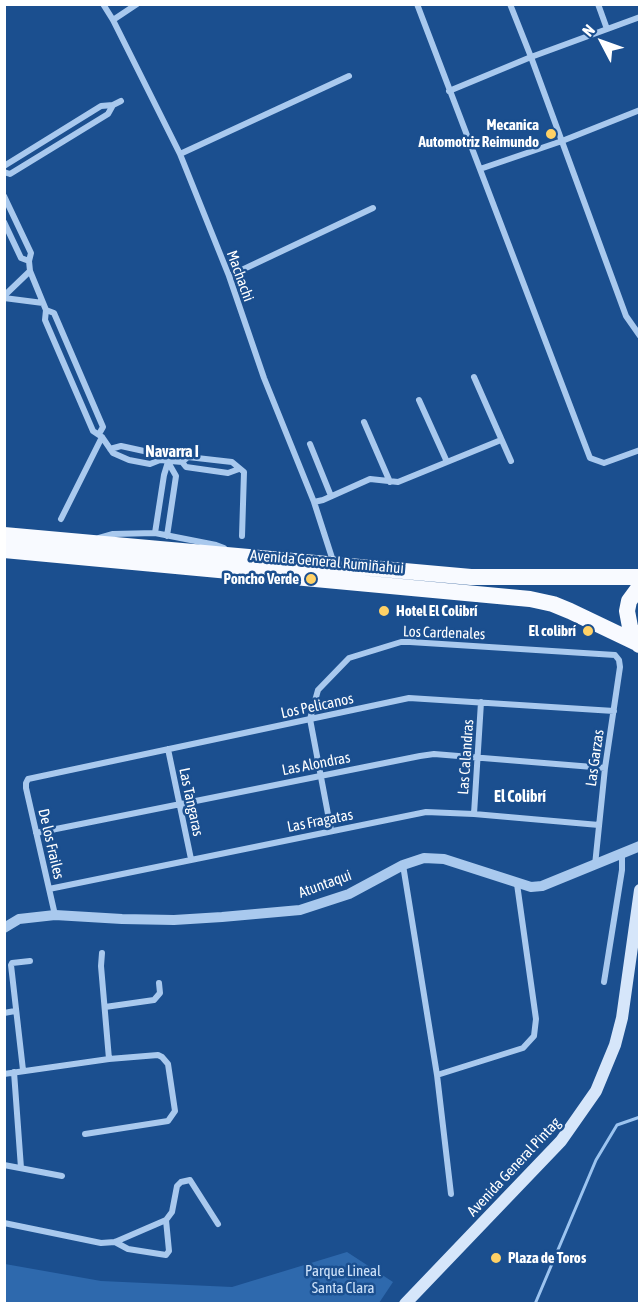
<!DOCTYPE html>
<meta charset="utf-8">
<style>
body{margin:0}
#map{position:relative;width:644px;height:1308px;overflow:hidden;background:#1b4f8f;font-family:"Asap Condensed",sans-serif}
canvas{display:block}
.frame{position:absolute;inset:0;border:6px solid #fff;pointer-events:none}
.north{position:absolute;left:572px;top:12px;width:60px;height:60px;-webkit-text-stroke:4px #1b4f8f;paint-order:stroke;rotate:311deg;font-size:16px;font-weight:700;line-height:24px;text-align:center;color:#fff}
.north::after{content:'';display:block;margin:auto;width:21px;height:27px;background:#fff;clip-path:polygon(50% 0,100% 100%,50% 72%,0 100%)}
</style>
<div id="map">
<canvas width="644" height="1308"></canvas>
<div class="frame"></div>
<div class="north">N</div>
</div>
<script>
const context = document.querySelector('canvas').getContext('2d');
context.lineJoin = 'round';
function fillPath(path, color) { context.fillStyle = color; context.fill(path, 'evenodd'); }
const poly = rows => new Path2D(rows.map(r => 'M' + r).join(''));
function stroke(path, color, width, dash) { context.strokeStyle = color; context.lineWidth = width; context.lineCap = dash ? 'butt' : 'round'; context.setLineDash(dash || []); context.stroke(path); }
function write(font, color, halo, rows, align = 'center') {
  context.font = font + ' "Asap Condensed",sans-serif'; context.lineWidth = 5; context.setLineDash([]); context.textBaseline = 'middle'; context.strokeStyle = halo; context.fillStyle = color; for (const [text, x, y, turn = 0] of rows) {
    context.save(); context.translate(x, y); context.rotate((+turn || 0) * Math.PI / 180); context.textAlign = isNaN(turn) ? turn : align; if (halo) context.strokeText(text, 0, 0); context.fillText(text, 0, 0); context.restore();
  }
}
const green = poly([
 [347,1252,393,1282,379,1303,5,1303,5,1264,101,1281,232,1287]
]);
const stream = poly([
 [535,1304,596,1160,617,1125,640,1117]
]);
const minor = poly([
 [103,4,113,20,180,154,229,276,264,378,314,502,334,564],
 [417,4,590,458,604,463,640,450],
 [510,4,531,57,626,316,640,336],
 [598,4,607,29],
 [113,20,137,4],
 [449,91,531,57,640,17],
 [180,154,349,76],
 [4,166,101,106,113,105,121,101],
 [480,169,562,141,640,110],
 [4,172,10,174,108,114,113,105],
 [4,196,31,253,29,261,30,271,46,310,45,320,93,431,102,437,113,453,129,460,150,464,160,460,182,462,186,467,228,473,239,469],
 [4,222,21,258,29,261],
 [229,276,373,208],
 [4,296,30,271],
 [4,298,43,303],
 [46,310,54,313,103,427,99,434],
 [474,377,511,461],
 [419,400,447,462],
 [364,422,390,482],
 [310,444,331,496],
 [110,449,121,446,153,453,160,460],
 [182,462,188,457,232,462,244,472,242,536],
 [314,502,323,500,370,479,398,482,501,440],
 [61,519,102,437],
 [155,533,164,475,168,462],
 [167,536,176,476,168,462],
 [99,538,113,534,155,533,216,545,224,548],
 [168,749,191,859],
 [474,814,481,702],
 [331,830,310,719,318,690,349,658,401,642,410,642,615,655,619,660,620,667,605,768,595,865],
 [36,833,420,756,434,754,605,768],
 [403,865,437,1075,451,1194],
 [49,889,426,812,474,814,599,825],
 [55,915,26,788,26,783,28,779,409,698,614,711],
 [604,982,622,870,622,854],
 [105,1007,154,1000,160,993,159,983],
 [4,1013,15,1011],
 [23,1070,11,965,12,963,30,961],
 [14,1072,21,1168],
 [4,1074,109,1059,101,966,102,953],
 [437,1075,523,1048,534,1036,536,1019,517,884],
 [85,1134,168,1121,175,1111,168,1064,162,1057,158,1055,109,1059],
 [4,1165,62,1176],
 [4,1223,101,1243,115,1242,166,1220,172,1212,177,1186,181,1182,190,1180,218,1224],
 [115,1242,128,1249,166,1255,169,1251,166,1220]
]);
const tertiary = poly([
 [4,928,19,919,55,915,122,919,174,920,222,917,300,910,349,894,403,865,424,858,444,859,531,887,542,886,640,846]
]);
const secondary = poly([
 [405,1304,561,1141,596,1091,615,1045,622,1018,640,890]
]);
const trunk = poly([
 [4,535,471,577,640,577],
 [4,550,530,599,553,604,570,611,637,643],
 [639,645,630,627,627,611,629,601,640,586]
]);
const markers = [
 [551,134,6,"#ffd166"],
 [311,579,6,"#ffd166"],
 [384,611,6,"#ffd166"],
 [588,631,6,"#ffd166"],
 [496,1258,6,"#ffd166"]
];
const poiNames = [
 ["Mecanica",539,125],
 ["Automotriz Reimundo",539,142],
 ["Poncho Verde",299,579],
 ["Hotel El Colibrí",396,611,"left"],
 ["El colibrí",576,631],
 ["Plaza de Toros",508,1258,"left"]
];
const streetNames = [
 ["Machachi",240,276,70],
 ["Avenida General Rumiñahui",327,562,5],
 ["Los Cardenales",444,633,2],
 ["Los Pelicanos",317,706,-12],
 ["Las Calandras",466,757,-86],
 ["Las Garzas",595,758,-82],
 ["Las Alondras",316,764,-11],
 ["Las Tangaras",191,802,78],
 ["Las Fragatas",320,821,-11],
 ["De los Frailes",51,844,77],
 ["Atuntaqui",325,884,-20],
 ["Avenida General Pintag",514,1167,-47]
];
const parkNames = [
 ["Parque Lineal",343,1271],
 ["Santa Clara",343,1288]
];
const neighbourhoodNames = [
 ["Navarra I",172,452],
 ["El Colibrí",520,797]
];
fillPath(green, '#2e69ad');
stroke(stream, '#9cc4f0', 3);
stroke(minor, '#a9c9ee', 6);
stroke(tertiary, '#a9c9ee', 10);
stroke(secondary, '#d6e6fa', 12);
stroke(trunk, '#f8faff', 16);
for (const [x, y, r, color] of markers) { const dot = new Path2D(); dot.arc(x, y, r, 0, 2 * Math.PI); context.fillStyle = color; context.fill(dot); stroke(dot, '#1b4f8f', 2); }
write('bold 15px', '#fff', '#1b4f8f', poiNames, 'right');
write('15px', '#fff', '#1b4f8f', streetNames);
write('15px', '#cfe3fa', '#1b4f8f', parkNames);
write('bold 16px', '#fff', '#1b4f8f', neighbourhoodNames);
</script>
